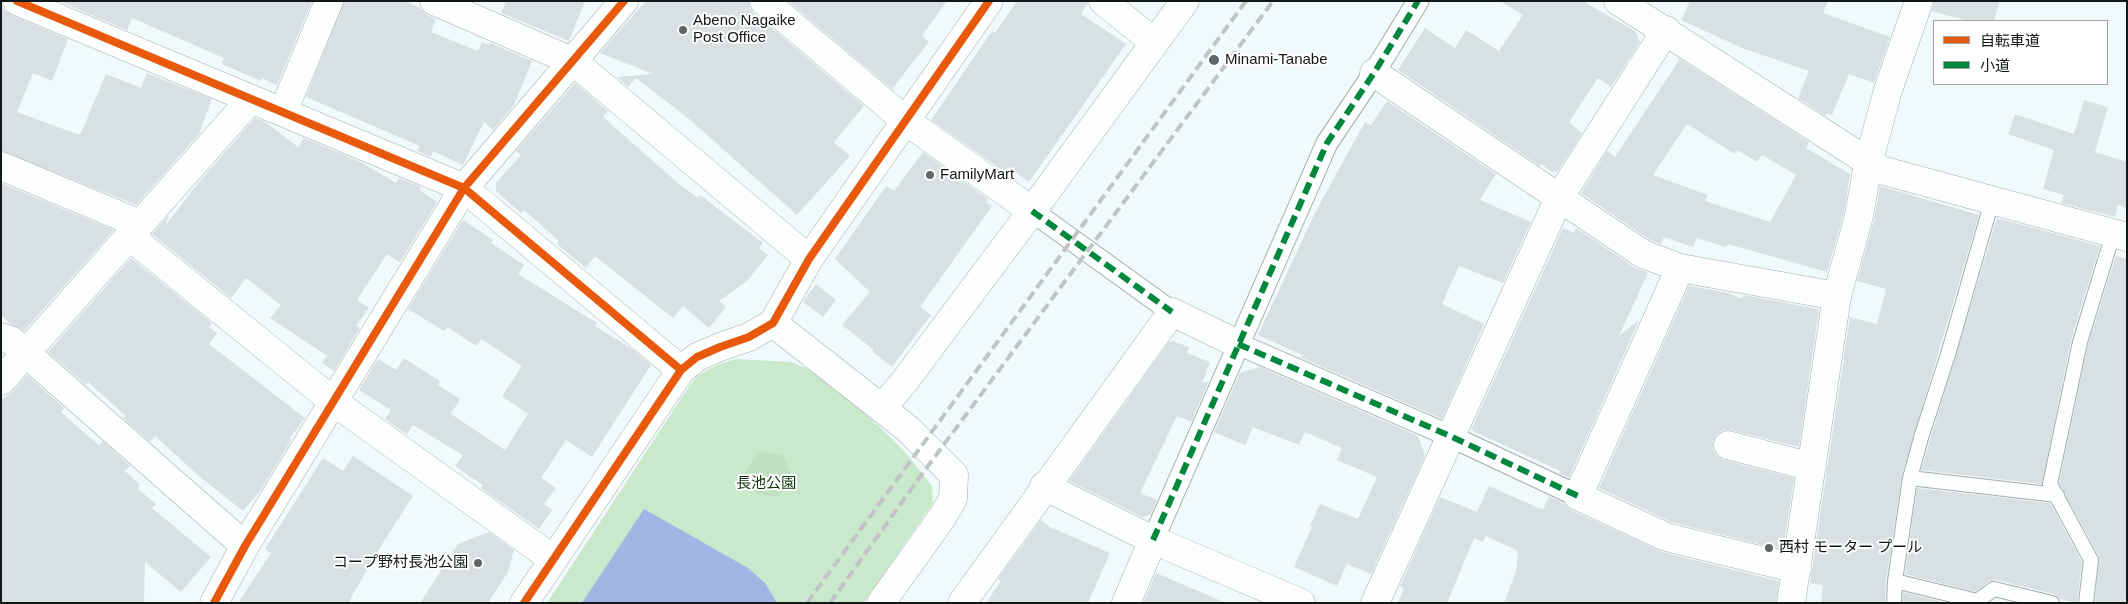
<!DOCTYPE html>
<meta charset="utf-8">
<style>
body{margin:0}
#map{position:relative;width:2128px;height:604px;overflow:hidden;background:#f1fafb;font-family:Helvetica,"Noto Sans JP",sans-serif}
canvas{display:block}
.frame{position:absolute;inset:0;border:2px solid #121718;pointer-events:none}
.legend{position:absolute;left:1933px;top:20px;width:175px;height:65px;box-sizing:border-box;background:#fff;border:1px solid #a0a2a3;margin:0;padding:6px 9px;list-style:none;font-size:15px;color:#121718}
.legend li{display:flex;align-items:center;gap:10px;height:25px}
.legend b{width:25px;border:1px solid #a0a2a3}
</style>
<div id="map">
<canvas width="2128" height="604"></canvas>
<div class="frame"></div>
<ul class="legend">
<li><b style="height:6px;background:#e8590c"></b>自転車道</li>
<li><b style="height:6px;background:#00873e"></b>小道</li>
</ul>
</div>
<script>
const context = document.querySelector('canvas').getContext('2d');
context.lineJoin = 'round';
function fillPath(path, color) { context.fillStyle = color; context.fill(path, 'evenodd'); }
const poly = rows => new Path2D(rows.map(r => 'M' + r).join(''));
function stroke(path, color, width, dash) { context.strokeStyle = color; context.lineWidth = width; context.lineCap = dash ? 'butt' : 'round'; context.setLineDash(dash || []); context.stroke(path); }
function write(font, color, halo, rows, align = 'center') {
  context.font = font + ' Helvetica,"Noto Sans JP",sans-serif'; context.lineWidth = 4; context.setLineDash([]); context.textBaseline = 'middle'; context.strokeStyle = halo; context.fillStyle = color; for (const [text, x, y, turn = 0] of rows) {
    context.save(); context.translate(x, y); context.rotate((+turn || 0) * Math.PI / 180); context.textAlign = isNaN(turn) ? turn : align; if (halo) context.strokeText(text, 0, 0); context.fillText(text, 0, 0); context.restore();
  }
}
const green = poly([
 [736,359,791,362,823,375,887,434,906,453,932,486,933,503,864,603,547,603,688,388,698,375,717,365]
]);
const forest = poly([
 [760,452,782,455,793,476,778,497,756,493,745,473]
]);
const water = poly([
 [644,509,748,568,765,583,777,603,582,603]
]);
const building = poly([
 [1,1,4,10,11,15,68,39,52,81,33,73,17,112,80,135,106,74,141,88,147,73,212,99,199,134,136,205,1,151],
 [58,1,312,1,277,85,262,78,261,81,222,64,224,58,132,18,127,30],
 [344,1,405,1,420,8,427,15,436,19,431,32,478,51,482,42,489,45,490,43,532,61,514,105,493,130,484,122,463,165,433,151,431,157,417,151,420,146,306,97],
 [506,1,585,1,569,41,501,13],
 [646,1,749,1,750,7,754,13,864,106,834,142,850,156,797,215,689,119,636,78,628,87,617,77,653,74,600,53],
 [788,1,947,1,922,36,929,42,892,89],
 [1017,1,1088,1,1088,4,1081,14,1126,44,1029,182,1008,167,1005,172,931,120,992,31,995,33],
 [1500,1,1583,1,1636,32,1640,42,1611,87,1598,78,1569,122,1582,133,1558,171,1552,172,1541,164,1540,166,1398,70,1425,28,1455,48,1466,30,1499,51,1523,15],
 [1690,1,1828,1,1823,13,1890,37,1874,83,1849,74,1832,115,1827,113,1825,116,1798,98,1809,71,1742,48,1681,20],
 [1934,1,2000,1,1994,21,1968,21,1932,11],
 [1680,59,1809,142,1806,148,1850,174,1844,213,1827,272,1728,244,1726,247,1697,238,1693,247,1664,237,1661,244,1650,240,1581,193,1607,151,1615,157],
 [1687,124,1735,154,1737,150,1757,162,1762,155,1796,175,1770,222,1705,201,1708,195,1653,175],
 [575,83,608,111,603,117,678,183,698,198,700,195,763,243,759,248,768,255,748,280,719,301,726,307,709,328,683,306,673,318,595,256,586,268,557,244,559,241,524,210,521,213,496,191,496,183,521,155,516,151],
 [2084,100,2108,107,2095,152,2127,162,2127,208,2118,205,2115,217,2061,203,2064,195,2043,189,2054,150,2008,134,2015,114,2074,134],
 [1387,101,1496,174,1480,200,1531,222,1503,283,1459,266,1442,304,1484,324,1442,419,1300,357,1304,356,1258,335,1314,215,1334,178,1365,122,1371,125],
 [255,118,264,121,298,147,304,138,361,162,396,183,399,178,421,187,420,190,437,202,400,262,387,254,357,300,369,308,356,326,360,328,334,371,322,363,327,356,270,318,281,305,246,278,231,298,152,234,169,215,165,226,199,182],
 [923,152,988,199,986,202,992,206,920,307,931,315,892,367,873,352,874,350,842,325,870,292,835,259,886,186,894,191],
 [1,183,114,230,24,331,10,324,1,315],
 [1880,186,1979,215,1902,476,1886,580,1885,603,1821,603,1823,585,1810,583,1850,317,1877,324,1886,289,1857,281,1874,220],
 [1997,218,2100,246,2071,340,2042,484,1921,470],
 [463,220,493,240,491,243,524,265,518,274,597,323,595,326,631,348,651,365,592,457,566,440,541,478,556,488,544,504,552,510,539,529,481,488,483,485,455,466,463,455,413,425,407,434,396,427,385,419,391,410,359,390,378,359,396,370,404,358,440,381,438,385,460,399,451,414,505,450,528,414,502,396,522,366,481,339,476,346,447,327,444,331,408,309],
 [1563,228,1574,233,1576,228,1634,267,1648,273,1619,336,1639,320,1569,478,1559,473,1560,471,1471,430],
 [2116,256,2127,259,2127,590,2125,603,2095,603,2099,556,2059,483,2088,344],
 [131,258,212,323,209,327,217,333,209,344,305,418,290,438,292,439,261,490,243,511,200,477,155,436,150,442,123,418,126,416,88,382,86,385,48,352],
 [816,284,836,300,823,317,803,302],
 [1689,286,1725,292,1742,299,1743,295,1819,309,1799,447,1731,430,1724,430,1717,434,1713,442,1713,449,1717,456,1724,460,1794,478,1783,550,1671,522,1599,488],
 [1173,341,1189,347,1187,353,1210,362,1202,383,1209,381,1191,422,1177,416,1140,493,1157,500,1151,514,1142,517,1069,481,1169,342],
 [1260,367,1418,436,1425,456,1371,574,1347,564,1337,586,1294,567,1312,527,1310,526,1320,504,1358,519,1377,477,1337,460,1342,448,1305,432,1299,445,1253,427,1245,445,1214,432,1240,373],
 [27,375,64,408,61,412,78,427,99,445,103,441,130,466,125,471,140,485,137,488,156,504,152,508,211,557,181,592,145,562,144,603,1,603,1,400,13,391],
 [353,456,413,496,382,544,348,603,238,603,271,553,265,549,323,458,343,471],
 [1489,486,1543,510,1549,496,1565,504,1571,510,1662,552,1779,581,1776,603,1504,603,1516,571,1518,551,1486,536,1483,542,1474,538,1447,603,1398,603,1404,588,1400,586,1440,497,1477,512],
 [1917,488,2050,503,2082,562,2077,603,2060,599,2054,594,1996,580,1989,582,1975,592,1905,574],
 [1041,520,1050,527,1110,553,1088,603,986,603,1001,581,998,579],
 [489,532,514,550,508,572,488,603,420,603,458,544],
 [1156,573,1226,603,1143,603],
 [1903,592,1947,603,1903,603]
]);
const service = poly([
 [1910,478,2057,495],
 [1895,581,1977,601,1994,589,2052,603],
 [1894,603,1895,581,1910,478,1921,438,1949,351,1992,201],
 [2086,603,2091,560,2050,484,2080,342,2113,234]
]);
const pedestrian = poly([
 [1032,211,1172,312],
 [1238,344,1450,436,1578,496],
 [1153,540,1327,143,1374,73,1418,1]
]);
const minor = poly([
 [17,1,464,188,681,370],
 [434,1,574,62,809,259],
 [764,1,906,121,1032,211],
 [1103,1,1154,42],
 [1374,73,1643,254,1680,268,1837,296],
 [283,112,329,1],
 [1,166,130,220,139,244,334,402,553,559],
 [1680,268,1578,496,1666,537,1797,569],
 [1,337,12,341,245,546],
 [1,381,251,99],
 [882,408,904,382,1032,211,1185,1],
 [1728,445,1812,467],
 [1044,486,1153,540,1301,603],
 [214,603,245,546,464,188,624,1],
 [524,603,681,370,697,357,720,347,749,337,773,323],
 [962,603,1172,312,1238,344],
 [1126,603,1153,540],
 [1375,603,1559,198,1666,30],
 [1791,603,1837,296,1859,216,1868,164,1888,90,1919,1]
]);
const tertiary = poly([
 [1618,1,1881,170,2127,237],
 [881,603,941,519,953,499,954,475,908,429,773,323,809,259,989,1]
]);
const rail = poly([
 [807,603,1246,1],
 [830,603,922,474,1273,1]
]);
const quiet = poly([
 [1032,211,1172,312],
 [1238,344,1450,436,1578,496],
 [1153,540,1327,143,1374,73,1418,1]
]);
const cycleway = poly([
 [17,1,464,188,681,370],
 [214,603,245,546,464,188,624,1],
 [524,603,681,370,697,357,720,347,749,337,773,323,809,259,989,1]
]);
const markers = [
 [683,30,5,"#606667"],
 [1214,60,6,"#606667"],
 [930,175,5,"#606667"],
 [1769,548,5,"#606667"],
 [478,563,5,"#606667"]
];
const poiNames = [
 ["Abeno Nagaike",693,21],
 ["Post Office",693,38],
 ["Minami-Tanabe",1225,60],
 ["FamilyMart",940,175],
 ["西村 モーター プール",1779,548],
 ["コープ野村長池公園",468,563,"right"]
];
const parkNames = [
 ["長池公園",766,484]
];
fillPath(green, '#cae8cb');
fillPath(forest, '#bfe1bf');
fillPath(water, '#a3b5e4');
fillPath(building, '#d9e0e2');
stroke(service, '#a5acac', 16);
stroke(pedestrian, '#a5acac', 23);
stroke(minor, '#a5acac', 29);
stroke(tertiary, '#a5acac', 29);
stroke(service, '#fdfefe', 14);
stroke(pedestrian, '#fdfefe', 21);
stroke(minor, '#fdfefe', 28);
stroke(tertiary, '#fdfefe', 28);
stroke(rail, '#c1c4c4', 4, [10, 5]);
stroke(quiet, '#00873e', 6, [12, 6]);
stroke(cycleway, '#e8590c', 8);
for (const [x, y, r, color] of markers) { const dot = new Path2D(); dot.arc(x, y, r, 0, 2 * Math.PI); context.fillStyle = color; context.fill(dot); stroke(dot, '#fff', 2); }
write('15px', '#121718', '#fff', poiNames, 'left');
write('15px', '#0f340a', '#fff', parkNames);
</script>
